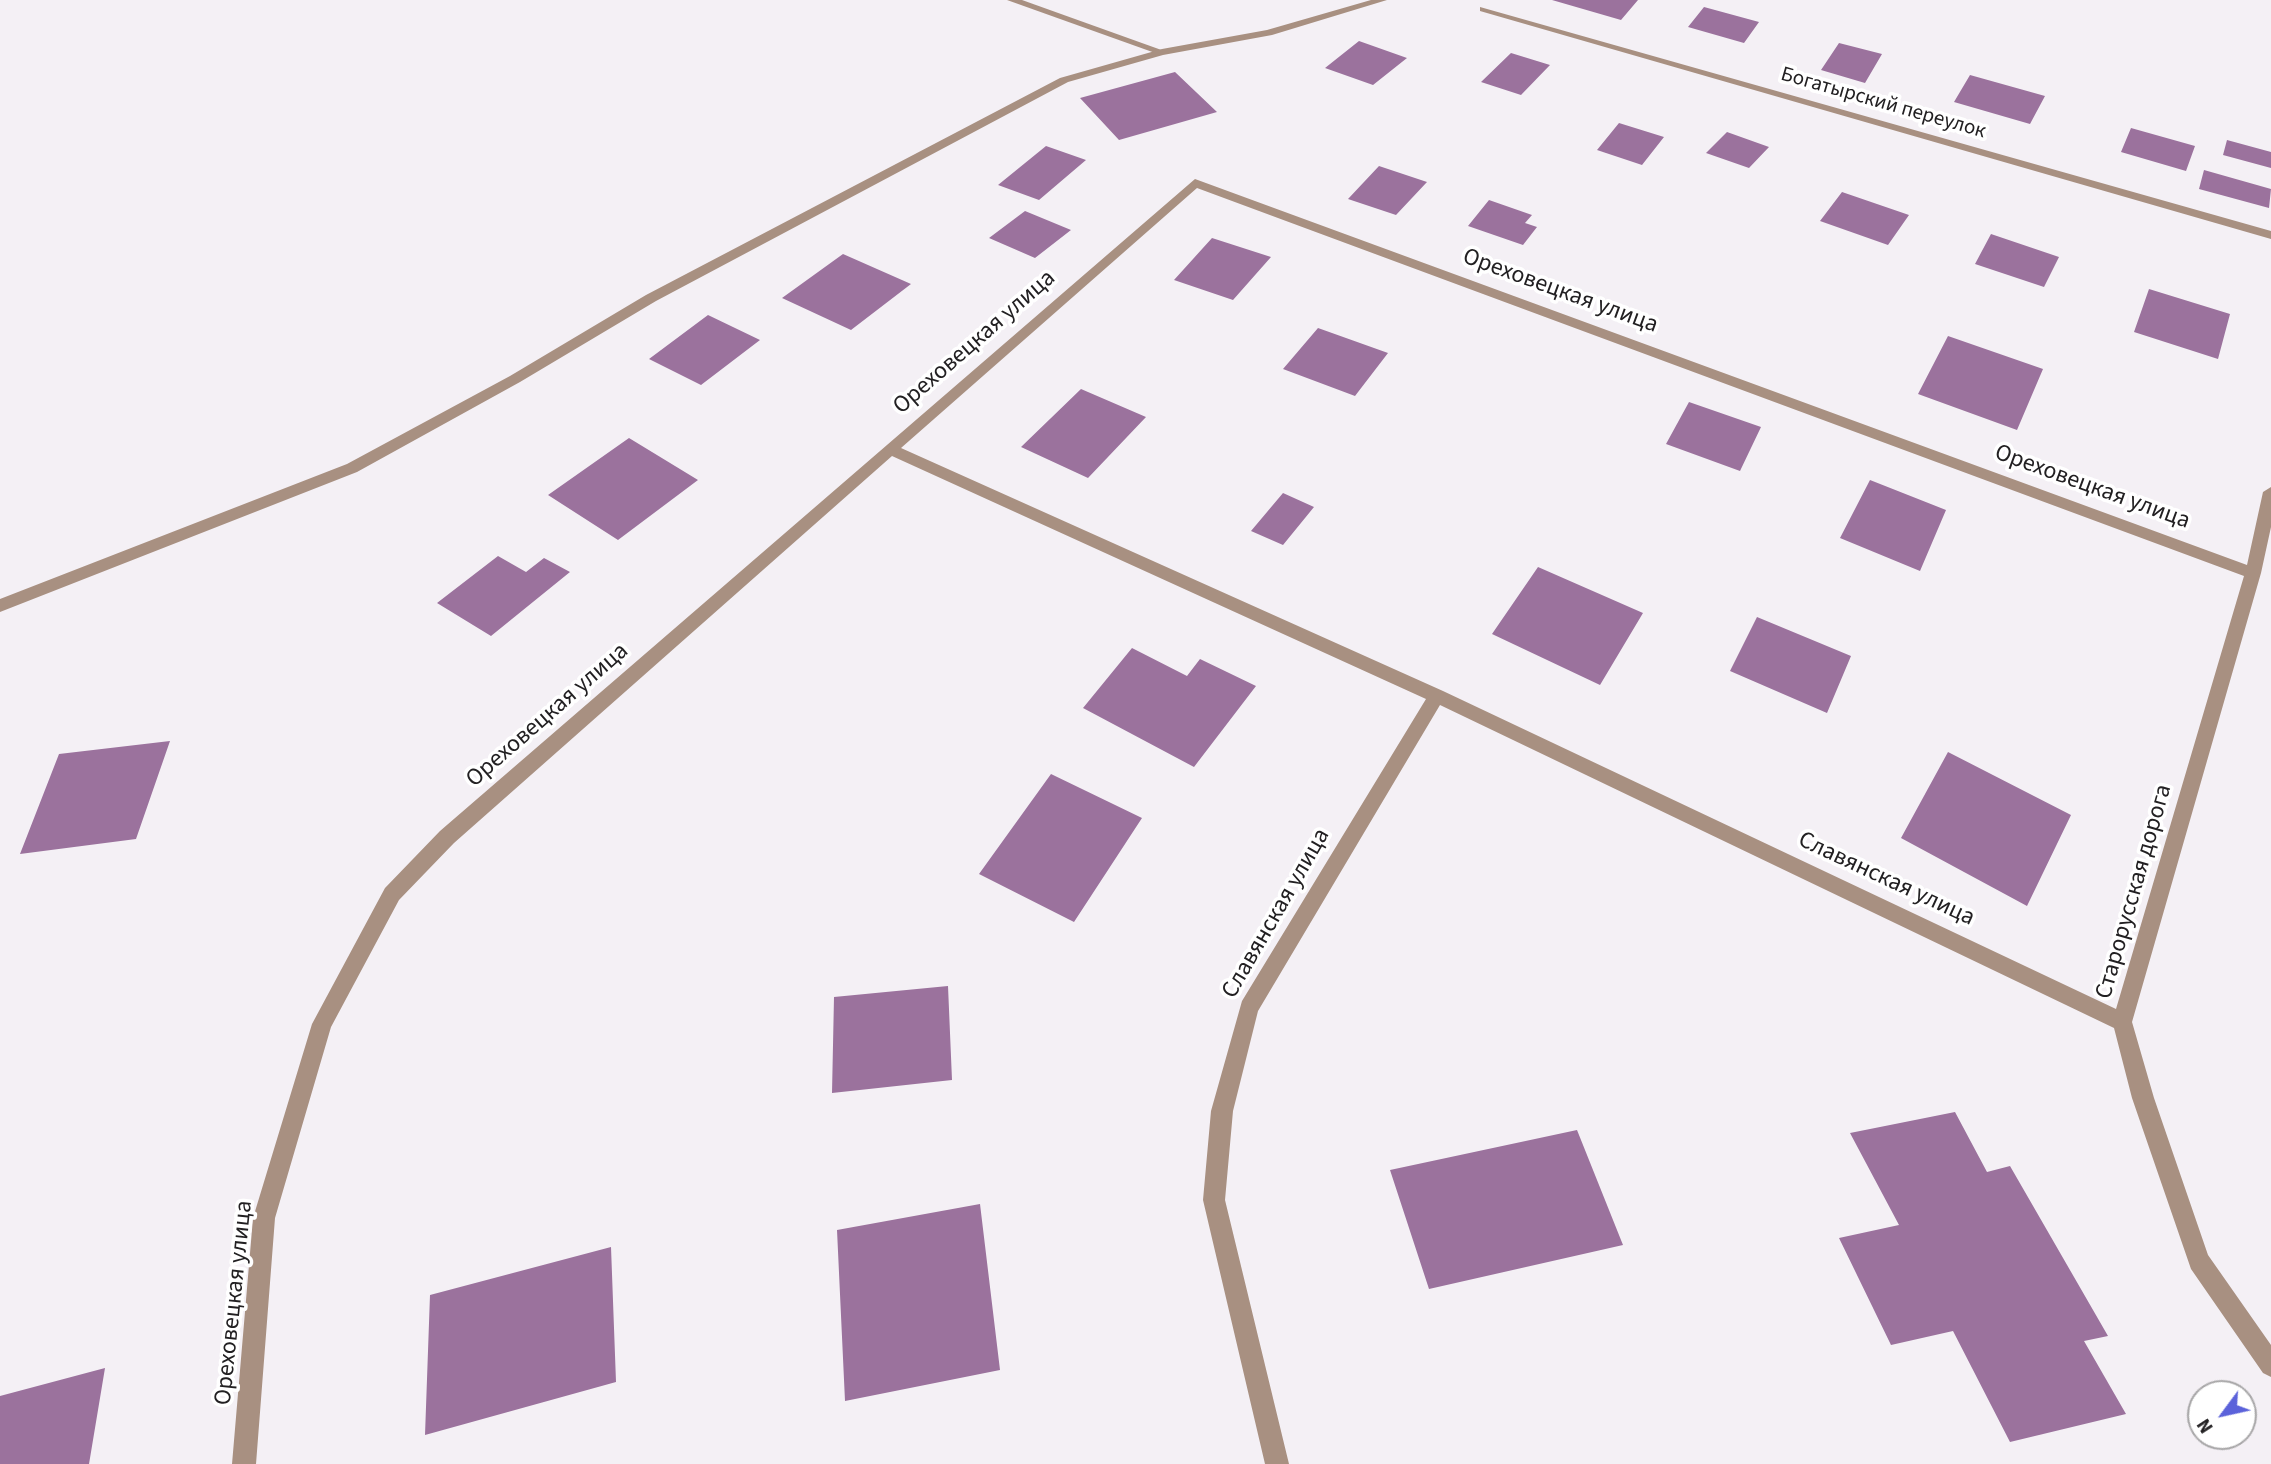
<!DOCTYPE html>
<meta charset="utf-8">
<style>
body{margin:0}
#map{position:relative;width:2271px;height:1464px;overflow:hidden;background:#f4f0f5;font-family:"Source Sans 3",sans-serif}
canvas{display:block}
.north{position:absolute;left:2187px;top:1380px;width:70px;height:70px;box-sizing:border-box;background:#fff;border:2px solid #a7a6a7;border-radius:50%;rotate:237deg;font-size:19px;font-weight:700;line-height:28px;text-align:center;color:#222022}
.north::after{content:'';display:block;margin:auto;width:24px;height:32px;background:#5b62da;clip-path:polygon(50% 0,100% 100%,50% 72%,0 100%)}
</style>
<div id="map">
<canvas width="2271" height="1464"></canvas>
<div class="north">N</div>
</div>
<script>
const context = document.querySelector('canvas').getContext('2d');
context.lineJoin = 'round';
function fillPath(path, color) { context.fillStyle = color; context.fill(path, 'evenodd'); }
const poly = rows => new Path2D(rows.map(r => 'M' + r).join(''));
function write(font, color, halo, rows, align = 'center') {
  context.font = font + ' "Source Sans 3",sans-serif'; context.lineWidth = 7; context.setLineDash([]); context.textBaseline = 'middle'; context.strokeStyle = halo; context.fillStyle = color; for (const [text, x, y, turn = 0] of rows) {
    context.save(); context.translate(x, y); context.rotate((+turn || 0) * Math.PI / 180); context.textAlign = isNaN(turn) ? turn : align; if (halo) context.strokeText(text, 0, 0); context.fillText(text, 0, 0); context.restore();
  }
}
const building = poly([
 [1552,0,1638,0,1621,20],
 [1704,7,1759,22,1744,43,1688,27],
 [1359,41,1407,58,1373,85,1325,68],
 [1839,43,1882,54,1865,83,1821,70],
 [1511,53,1550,65,1521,95,1481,82],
 [1175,72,1217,112,1119,140,1080,98],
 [1970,75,2045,96,2030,124,1954,102],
 [1619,123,1664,137,1642,165,1597,150],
 [2131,128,2195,146,2186,171,2121,152],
 [1727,132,1769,147,1749,168,1706,153],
 [2227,140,2271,152,2271,168,2223,155],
 [1046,146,1086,160,1039,200,998,185],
 [1379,166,1427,182,1396,215,1348,199],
 [2204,170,2271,189,2269,208,2199,189],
 [1842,192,1909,215,1888,245,1820,221],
 [1489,200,1532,215,1525,223,1537,227,1523,245,1468,226],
 [1025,211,1071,230,1035,258,989,238],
 [1991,234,2059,257,2044,287,1975,264],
 [1212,238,1271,257,1233,300,1174,280],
 [843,254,911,284,851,330,782,298],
 [2149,289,2230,314,2218,359,2134,332],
 [708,315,760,340,701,385,649,359],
 [1318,328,1388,353,1355,396,1283,369],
 [1948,336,2043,369,2017,430,1918,394],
 [1081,389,1146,417,1088,478,1021,447],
 [1689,402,1761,427,1740,471,1666,444],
 [629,438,698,480,618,540,548,495],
 [1870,480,1946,510,1920,571,1840,538],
 [1283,493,1314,507,1283,545,1251,531],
 [498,556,526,572,544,558,570,572,491,636,437,603],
 [1538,567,1643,613,1600,685,1492,634],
 [1757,617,1851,656,1827,713,1730,671],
 [1132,648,1187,676,1200,659,1256,686,1194,767,1083,708],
 [170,741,136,839,20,854,59,754],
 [1948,752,2071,815,2027,906,1901,838],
 [1051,774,1142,818,1074,922,979,874],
 [948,986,952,1080,832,1093,834,997],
 [1955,1112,1987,1172,2010,1166,2108,1336,2084,1341,2126,1414,2010,1442,1953,1331,1891,1345,1839,1238,1899,1225,1850,1133],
 [1577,1130,1623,1245,1429,1289,1390,1170],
 [980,1204,1000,1370,845,1401,837,1230],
 [611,1247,616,1382,425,1435,430,1295],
 [105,1368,89,1464,0,1464,0,1396]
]);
const service = poly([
 [1007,0,1022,0,1167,52,1158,54,1007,0]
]);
const minor = poly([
 [1371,0,1387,0,1272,35,1163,55,1068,82,656,301,520,382,357,472,0,612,0,599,347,464,510,376,646,295,1060,78,1162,49,1267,30,1371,0],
 [1480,7,2271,231,2271,239,1480,11,1480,7],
 [1195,179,2247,565,2263,492,2271,487,2271,527,2261,573,2132,1022,2154,1098,2208,1255,2271,1345,2271,1377,2263,1373,2191,1269,2132,1098,2114,1028,1440,705,1258,1011,1233,1111,1225,1200,1289,1464,1265,1464,1203,1200,1211,1111,1242,1001,1426,699,892,456,454,843,399,900,331,1027,275,1218,256,1464,232,1464,253,1218,312,1024,385,888,440,831,1195,179],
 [1197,188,2244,576,2116,1009,1443,691,901,448,1197,188]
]);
const farStreetnames = [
 ["Богатырский переулок",1883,104,16]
];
const streetNames = [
 ["Ореховецкая улица",1560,292,20],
 ["Ореховецкая улица",975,343,-41],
 ["Ореховецкая улица",2092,488,20],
 ["Ореховецкая улица",548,716,-41],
 ["Славянская улица",1886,880,25],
 ["Старорусская дорога",2135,892,-74],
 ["Славянская улица",1277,914,-60],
 ["Ореховецкая улица",235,1303,-84]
];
fillPath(building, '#9b729d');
fillPath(service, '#a89081');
fillPath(minor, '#a89081');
write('21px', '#222022', '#fff', farStreetnames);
write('24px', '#222022', '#fff', streetNames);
</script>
